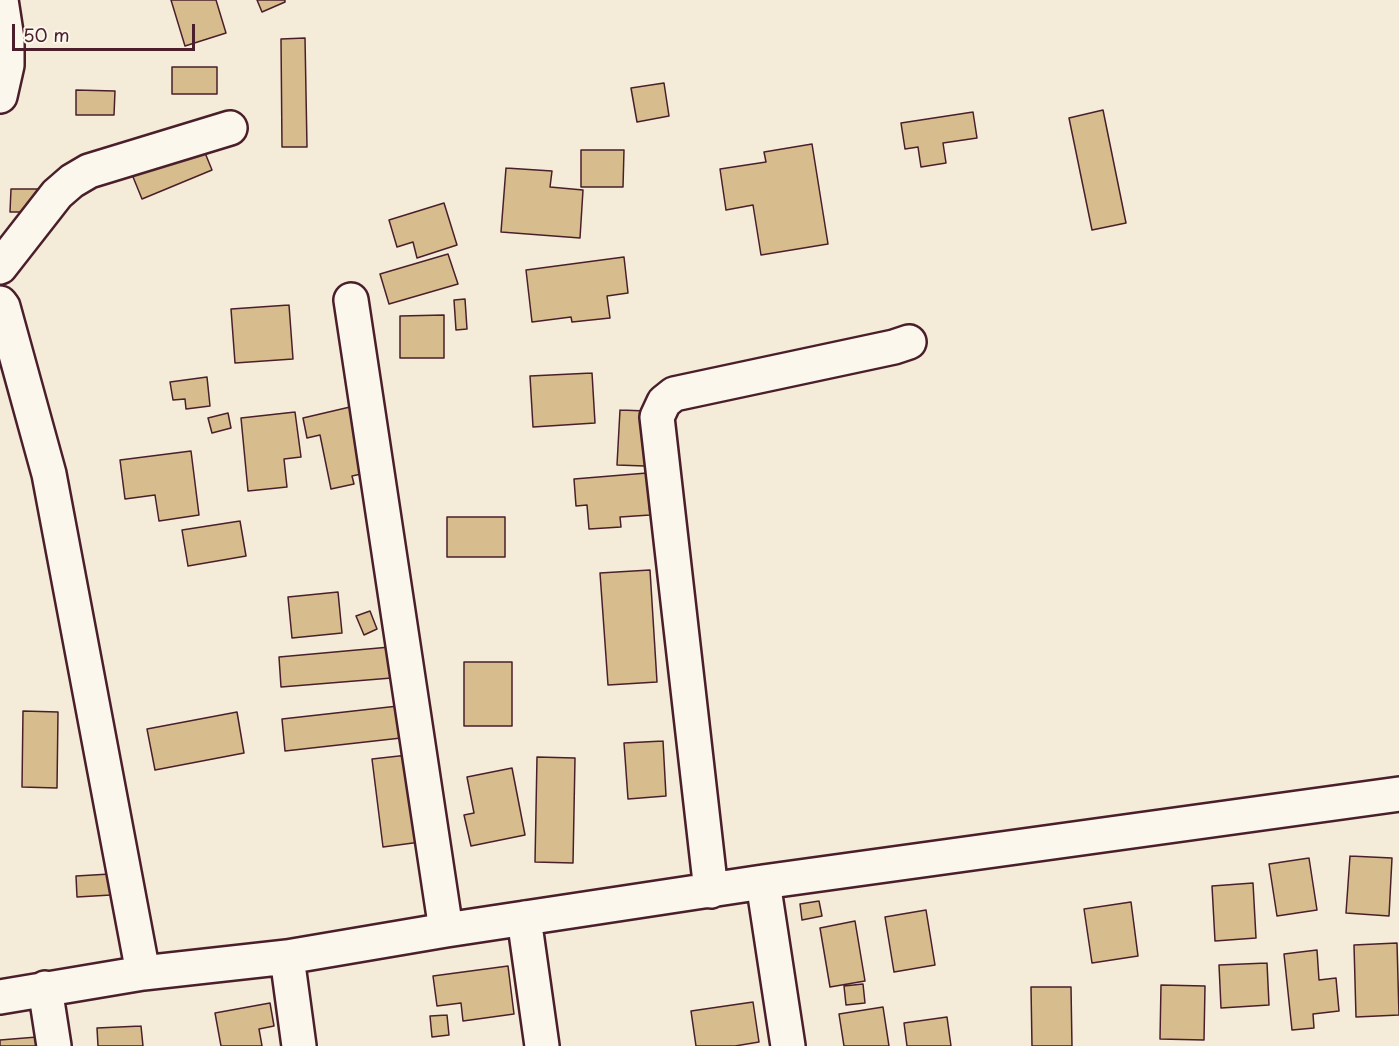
<!DOCTYPE html>
<style>
body{margin:0}
#map{position:relative;width:1399px;height:1046px;overflow:hidden;background:#f4ebd9;font-family:"Playpen Sans",sans-serif}
canvas{display:block}
.scale{position:absolute;left:12px;top:24px;width:183px;height:27px;box-sizing:border-box;border:3px solid #4a1f2b;border-top:0;padding-left:8px;font-size:18px;line-height:21px;white-space:nowrap;color:#4a1f2b;-webkit-text-stroke:4px #fbf7ec;paint-order:stroke}
</style>
<div id="map">
<canvas width="1399" height="1046"></canvas>
<div class="scale">50 m</div>
</div>
<script>
const context = document.querySelector('canvas').getContext('2d');
context.lineJoin = 'round';
function fillPath(path, color) { context.fillStyle = color; context.fill(path, 'evenodd'); }
const poly = rows => new Path2D(rows.map(r => 'M' + r).join(''));
function stroke(path, color, width, dash) { context.strokeStyle = color; context.lineWidth = width; context.lineCap = dash ? 'butt' : 'round'; context.setLineDash(dash || []); context.stroke(path); }
const building = poly([
 [171,0,216,0,226,33,185,46,171,0],
 [257,0,285,0,285,2,262,12,257,0],
 [305,38,307,147,282,147,281,39,305,38],
 [172,67,217,67,217,94,172,94,172,67],
 [664,83,669,116,637,122,631,88,664,83],
 [76,90,115,91,114,115,76,115,76,90],
 [1103,110,1126,223,1092,230,1069,118,1103,110],
 [973,112,977,138,943,143,946,163,921,167,918,147,905,149,901,123,973,112],
 [201,143,212,170,142,199,131,172,201,143],
 [812,144,828,244,761,255,753,205,726,210,720,169,766,162,764,152,812,144],
 [581,150,624,150,623,187,581,187,581,150],
 [506,168,552,171,550,187,583,190,580,238,501,232,506,168],
 [11,189,48,189,48,212,10,212,11,189],
 [444,203,457,245,417,258,413,242,397,247,389,220,444,203],
 [448,254,458,284,389,304,380,274,448,254],
 [624,257,628,293,607,296,610,318,572,322,571,317,532,322,526,270,624,257],
 [465,299,467,329,456,330,454,300,465,299],
 [289,305,293,359,235,363,231,309,289,305],
 [444,315,444,358,400,358,400,316,444,315],
 [592,373,595,423,533,427,530,376,592,373],
 [207,377,210,406,186,409,185,399,173,400,170,382,207,377],
 [350,407,355,433,375,471,352,476,354,484,331,489,320,435,307,438,303,418,350,407],
 [620,410,647,411,645,466,617,465,620,410],
 [295,412,301,457,284,459,287,487,248,491,241,418,295,412],
 [228,413,231,428,212,433,208,418,228,413],
 [191,451,199,515,159,521,155,495,125,499,120,460,191,451],
 [647,473,650,515,620,517,621,527,589,529,587,505,576,506,574,479,647,473],
 [447,517,505,517,505,557,447,557,447,517],
 [240,521,246,556,188,566,182,530,240,521],
 [650,570,657,682,608,685,600,573,650,570],
 [338,592,342,633,292,638,288,597,338,592],
 [370,611,377,629,364,635,356,616,370,611],
 [401,646,404,677,281,687,279,657,401,646],
 [464,662,512,662,512,726,464,726,464,662],
 [407,705,410,737,285,751,282,719,407,705],
 [23,711,58,712,57,788,22,787,23,711],
 [237,712,244,753,155,770,147,729,237,712],
 [663,741,666,796,628,799,624,743,663,741],
 [417,754,428,841,383,847,372,759,417,754],
 [537,757,575,758,573,863,535,862,537,757],
 [512,768,525,835,471,846,464,815,474,813,467,777,512,768],
 [1350,856,1392,858,1389,916,1346,913,1350,856],
 [1309,858,1317,910,1277,916,1269,864,1309,858],
 [110,874,111,895,77,897,76,876,110,874],
 [1253,883,1256,938,1215,941,1212,886,1253,883],
 [819,901,822,916,802,920,800,904,819,901],
 [1131,902,1138,956,1092,963,1084,909,1131,902],
 [926,910,935,965,894,972,885,917,926,910],
 [855,921,865,981,830,987,820,928,855,921],
 [1397,943,1399,1015,1356,1017,1354,945,1397,943],
 [1317,950,1319,980,1336,978,1339,1011,1313,1014,1314,1028,1292,1030,1284,954,1317,950],
 [1267,963,1269,1005,1221,1008,1219,965,1267,963],
 [508,966,514,1014,463,1021,461,1003,437,1006,433,976,508,966],
 [863,984,865,1003,846,1005,844,986,863,984],
 [1161,985,1205,986,1204,1040,1160,1039,1161,985],
 [1031,987,1071,987,1072,1046,1032,1046,1031,987],
 [753,1002,759,1042,735,1046,696,1046,691,1011,753,1002],
 [270,1003,274,1026,259,1029,262,1046,221,1046,215,1013,270,1003],
 [883,1007,889,1046,844,1046,839,1014,883,1007],
 [447,1015,449,1035,432,1037,430,1016,447,1015],
 [947,1017,951,1046,907,1046,904,1023,947,1017],
 [141,1026,143,1046,98,1046,97,1028,141,1026],
 [37,1037,38,1046,0,1046,0,1040,37,1037]
]);
const minor = poly([
 [0,96,7,65,7,39,1,0],
 [0,267,57,194,72,181,89,171,230,128],
 [351,300,446,930],
 [0,303,3,307,49,474,143,973],
 [763,882,788,1046],
 [711,891,657,417,664,402,674,394,894,347,909,342],
 [524,918,542,1046],
 [287,957,299,1046],
 [45,988,54,1046],
 [0,997,143,973,287,957,446,930,763,882,1399,794]
]);
fillPath(building, '#d7bd8d');
stroke(building, '#4a1f2b', 1.5);
stroke(minor, '#4a1f2b', 38);
stroke(minor, '#fbf7ec', 33);
</script>
